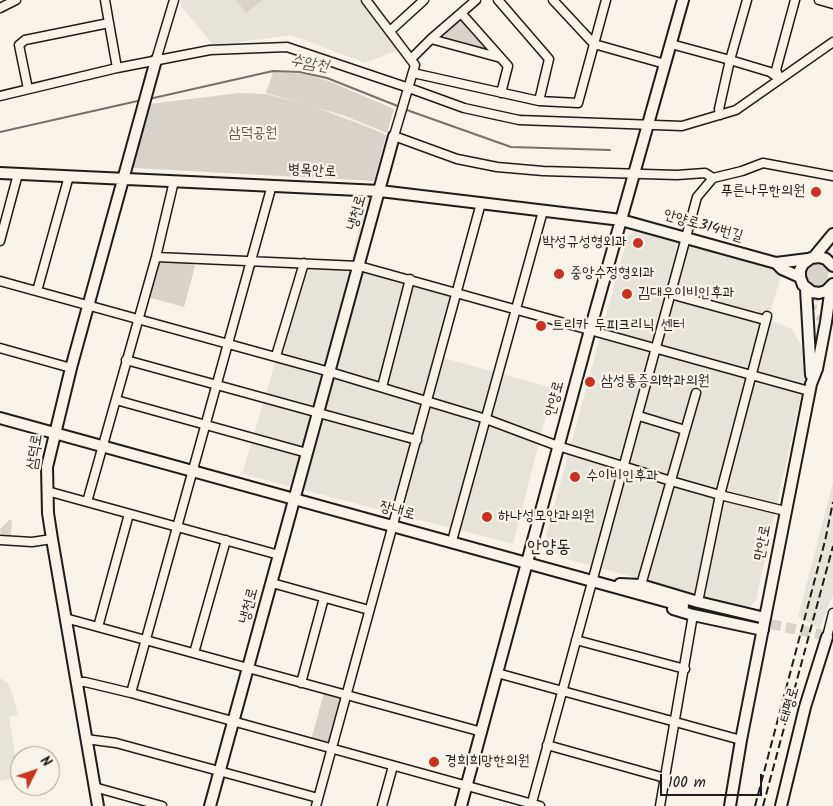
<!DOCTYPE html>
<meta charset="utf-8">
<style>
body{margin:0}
#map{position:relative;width:833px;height:806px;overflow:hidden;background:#f7f3e8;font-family:Kalam,sans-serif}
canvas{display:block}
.north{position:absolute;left:10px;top:746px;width:50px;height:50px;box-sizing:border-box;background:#f7f3e8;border:1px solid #9f9d96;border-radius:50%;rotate:49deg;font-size:14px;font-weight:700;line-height:20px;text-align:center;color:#1c1c1c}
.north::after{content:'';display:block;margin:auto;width:18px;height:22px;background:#c8321e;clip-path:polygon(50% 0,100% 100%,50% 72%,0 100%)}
.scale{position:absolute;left:660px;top:774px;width:102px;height:22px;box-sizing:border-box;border:2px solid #1c1c1c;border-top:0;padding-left:6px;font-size:15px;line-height:18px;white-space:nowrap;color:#1c1c1c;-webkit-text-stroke:4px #f7f3e8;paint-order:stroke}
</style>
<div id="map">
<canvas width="833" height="806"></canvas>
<div class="north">N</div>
<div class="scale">100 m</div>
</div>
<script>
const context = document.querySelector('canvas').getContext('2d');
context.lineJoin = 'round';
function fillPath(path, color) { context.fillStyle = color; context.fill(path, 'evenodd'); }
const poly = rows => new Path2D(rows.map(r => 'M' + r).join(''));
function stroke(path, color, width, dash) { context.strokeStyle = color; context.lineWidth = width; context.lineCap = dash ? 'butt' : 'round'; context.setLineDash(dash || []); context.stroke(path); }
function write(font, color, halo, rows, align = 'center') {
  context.font = font + ' Kalam,"Poor Story",sans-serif'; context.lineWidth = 4.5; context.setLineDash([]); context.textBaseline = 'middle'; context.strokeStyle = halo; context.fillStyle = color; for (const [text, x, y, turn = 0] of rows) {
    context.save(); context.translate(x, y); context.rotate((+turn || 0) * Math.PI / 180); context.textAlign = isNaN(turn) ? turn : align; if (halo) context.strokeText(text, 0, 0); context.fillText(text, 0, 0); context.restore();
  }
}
const built = poly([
 [181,0,360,0,398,50,365,63,291,35,214,46,181,6],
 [366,199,382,204,362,273,461,297,443,358,553,388,513,544,242,474,304,266,349,269],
 [638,229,775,270,781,276,768,320,792,329,809,359,756,600,749,608,559,557,546,536,628,235],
 [833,482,833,594,820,628,798,617],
 [0,678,8,683,15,702,18,715,9,717,19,778,0,781]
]);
const green = poly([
 [236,0,262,0,246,13],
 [463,17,492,50,490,52,439,38],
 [273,72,306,74,331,82,394,109,387,133,345,116,315,107,368,127,386,135,374,181,133,168,149,104,240,93,266,94,304,104,266,93],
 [160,259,194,262,195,266,184,307,147,297,157,262],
 [820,260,828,266,829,273,825,282,817,286,810,283,806,275,806,270,812,262],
 [10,519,12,521,11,535,1,534,0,529],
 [324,693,342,698,329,745,311,740]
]);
const stream = poly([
 [149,99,273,71,300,72,327,78,400,107],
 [404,109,511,147,610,150],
 [0,132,142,100]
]);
const pedestrianTunnel = poly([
 [799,272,833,282],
 [822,319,812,316,833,227],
 [814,355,822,316]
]);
const tertiaryTunnel = poly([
 [683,606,833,637]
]);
const minor = poly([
 [105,0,109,23],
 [366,0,415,65,394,136,457,159,497,167,543,171,677,175,705,173,713,178,742,171,763,163,833,176],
 [498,0,549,59,539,101],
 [553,0,594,44,665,64],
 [819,0,833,4],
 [0,8,16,0],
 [461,13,508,66,501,93],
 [390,31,424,0],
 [431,39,501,58],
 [671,44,730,60,747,0],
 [411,59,431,39,476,0],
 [156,60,174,0],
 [413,73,539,101,578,103,606,0],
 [780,79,776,70,795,0],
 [28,89,19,45,25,40,109,23,117,68],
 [0,96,117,68,210,50,287,47,409,88,464,108,519,120,682,126,736,110,833,42],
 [720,115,719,109,730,60,770,72,780,79],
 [0,241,18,174],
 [156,257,359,266,809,391],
 [0,281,330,372,486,419,558,446,671,481,720,495,785,511],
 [37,291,69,176],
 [670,294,765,320],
 [0,348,71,368],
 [276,356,304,263],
 [126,360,417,440],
 [382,387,410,279],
 [116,400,307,453],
 [639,416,685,430],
 [47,491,279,555],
 [87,502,156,257,174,181],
 [0,540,32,542,52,539],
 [452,541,543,211],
 [272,583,369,610],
 [641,585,696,393],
 [698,602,720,495,767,316],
 [65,618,482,732],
 [98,627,129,514],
 [827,637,833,613],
 [576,640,685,669],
 [194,653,226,540],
 [497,673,741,740],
 [77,682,85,682,131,693,540,806],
 [301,683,324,598],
 [131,693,272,185],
 [86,739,116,743,318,798],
 [547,745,665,778],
 [94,787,162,806],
 [316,806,481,203],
 [382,806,393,766],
 [531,806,697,197,713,178],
 [660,806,693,615]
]);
const tertiary = poly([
 [0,173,380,191,621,220,776,263,782,269,800,277],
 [814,257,833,234],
 [776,263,808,259],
 [833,266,826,259,820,257,811,258,803,264,800,270,800,277,803,285,812,292,819,293,826,291,833,284],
 [806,289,811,375],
 [0,418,683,606],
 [620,584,641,585,698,602,765,618],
 [673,609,693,615,763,630],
 [98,806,52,539,48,513,47,467,71,368,156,60],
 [210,806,394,136],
 [461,806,590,330,683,0],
 [730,806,741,740,811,384,817,369,826,322,831,287],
 [781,806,805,707,827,637]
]);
const rail = poly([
 [755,806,825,541,833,502],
 [763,806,833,546]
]);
const markers = [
 [816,192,6,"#c8321e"],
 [638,243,6,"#c8321e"],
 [559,274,6,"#c8321e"],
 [627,294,6,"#c8321e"],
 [541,326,6,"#c8321e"],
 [590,382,6,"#c8321e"],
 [575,477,6,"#c8321e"],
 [487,517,6,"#c8321e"],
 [434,762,6,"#c8321e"]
];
const parkNames = [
 ["삼덕공원",253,134]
];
const streetNames = [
 ["병목안로",312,172,3],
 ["냉천로",358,213,-74],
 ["안양로314번길",703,227,16],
 ["안양로",556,399,-75],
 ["삼덕로",36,452,-81],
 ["장내로",397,512,15],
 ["만안로",764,543,-79],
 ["냉천로",250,606,-75],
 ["태평로",791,705,-74]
];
const poiNames = [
 ["푸른나무한의원",805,192,"right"],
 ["박성규성형외과",627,243,"right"],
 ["중앙수정형외과",570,274],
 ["김대우이비인후과",638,294],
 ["트리카 두피크리닉 센터",552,326],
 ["삼성통증의학과의원",601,382],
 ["수이비인후과",586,477],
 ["하나성모안과의원",498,517],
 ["경희희망한의원",445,762]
];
const waterNames = [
 ["수암천",309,65,10]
];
const quarterNames = [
 ["안양동",549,549]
];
fillPath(built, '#e6e3d9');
fillPath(green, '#d7d3cb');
stroke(stream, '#72716c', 2);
stroke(pedestrianTunnel, '#d6d3c9', 5.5, [5.5, 3]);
stroke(tertiaryTunnel, '#d6d3c9', 10, [10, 5]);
stroke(minor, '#1c1c1c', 11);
stroke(tertiary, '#1c1c1c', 14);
stroke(minor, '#f7f3e8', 8);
stroke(tertiary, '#f7f3e8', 10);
stroke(rail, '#1c1c1c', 2, [8, 4]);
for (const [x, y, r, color] of markers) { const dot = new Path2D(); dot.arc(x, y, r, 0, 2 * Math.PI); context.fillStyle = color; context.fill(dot); stroke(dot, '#f7f3e8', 2); }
write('15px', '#545351', '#f7f3e8', parkNames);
write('15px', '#1c1c1c', '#f7f3e8', streetNames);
write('15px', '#1c1c1c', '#f7f3e8', poiNames, 'left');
write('italic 16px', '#565452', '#f7f3e8', waterNames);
write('18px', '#1c1c1c', '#f7f3e8', quarterNames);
</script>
